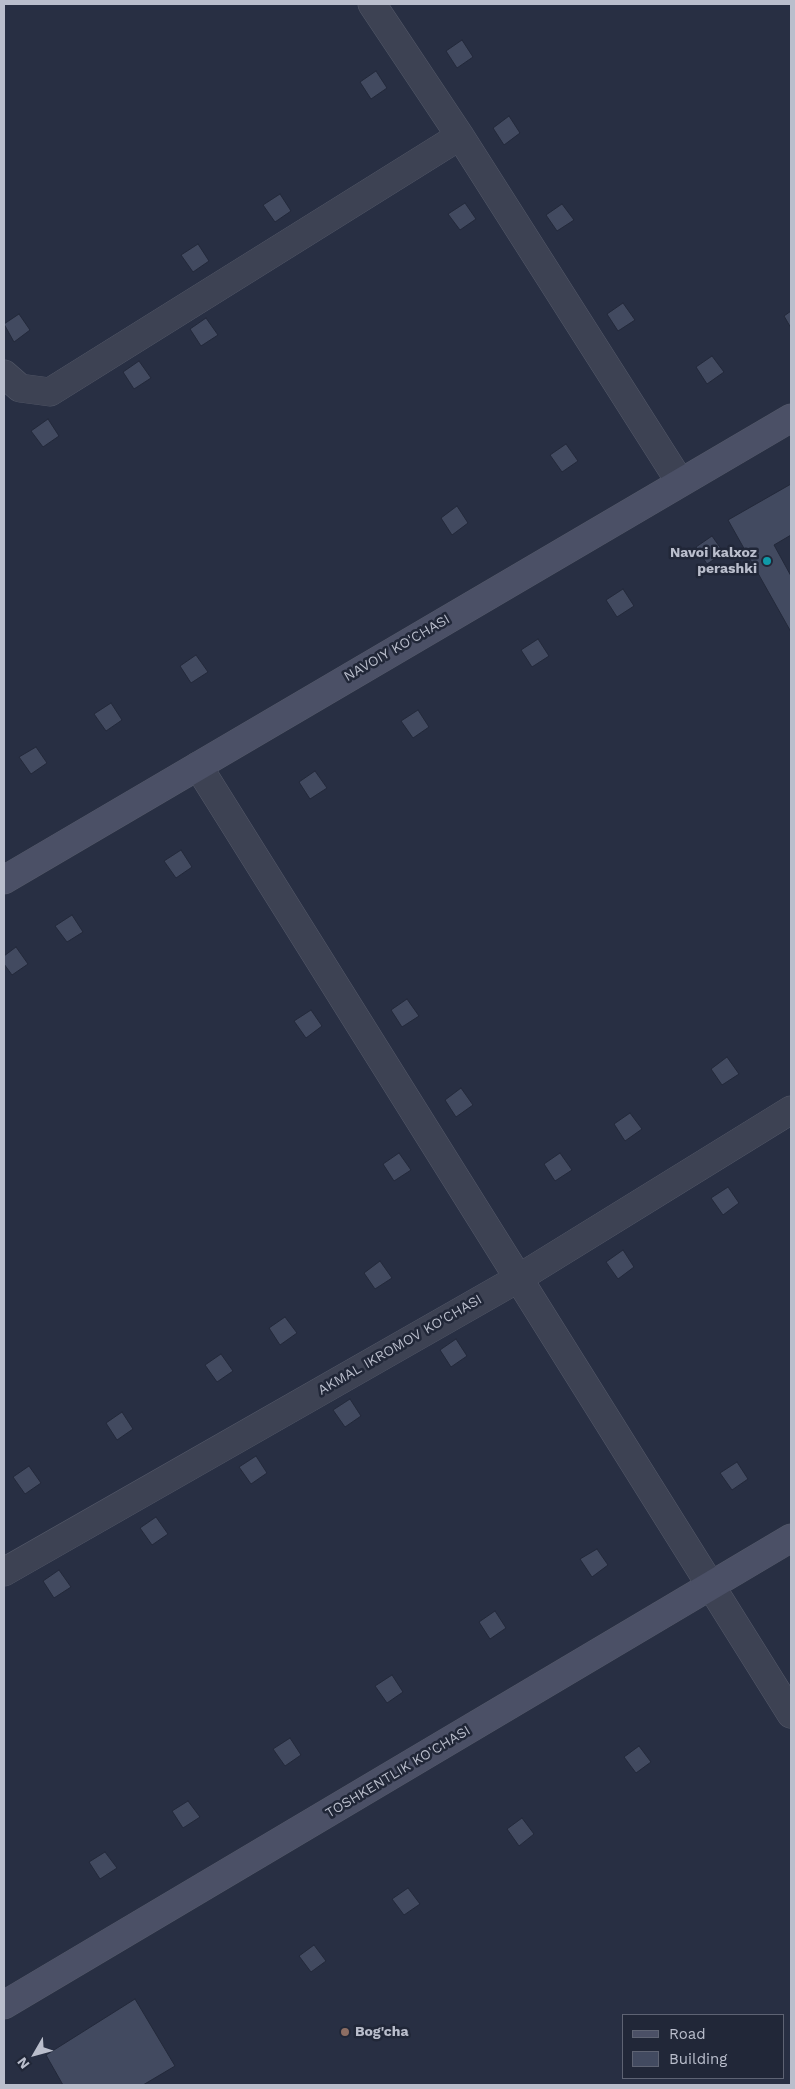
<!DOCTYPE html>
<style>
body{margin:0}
#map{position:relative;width:795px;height:2089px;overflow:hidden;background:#282f43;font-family:"Work Sans",sans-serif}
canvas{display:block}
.frame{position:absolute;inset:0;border:5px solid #babecc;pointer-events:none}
.legend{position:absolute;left:622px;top:2014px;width:162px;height:65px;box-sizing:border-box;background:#212738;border:1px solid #5e6373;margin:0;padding:6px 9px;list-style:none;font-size:15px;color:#babecc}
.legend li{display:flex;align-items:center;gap:10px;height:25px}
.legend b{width:25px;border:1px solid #5e6373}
.north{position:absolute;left:10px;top:2029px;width:50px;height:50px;-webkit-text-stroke:4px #212738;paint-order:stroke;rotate:232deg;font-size:14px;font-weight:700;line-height:20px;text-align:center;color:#babecc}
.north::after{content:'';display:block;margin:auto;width:18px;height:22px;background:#babecc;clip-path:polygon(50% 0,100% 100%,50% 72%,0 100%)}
</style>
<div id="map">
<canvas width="795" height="2089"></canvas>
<div class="frame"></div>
<ul class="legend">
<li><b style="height:6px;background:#4b5066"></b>Road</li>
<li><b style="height:14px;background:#424a60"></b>Building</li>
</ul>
<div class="north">N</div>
</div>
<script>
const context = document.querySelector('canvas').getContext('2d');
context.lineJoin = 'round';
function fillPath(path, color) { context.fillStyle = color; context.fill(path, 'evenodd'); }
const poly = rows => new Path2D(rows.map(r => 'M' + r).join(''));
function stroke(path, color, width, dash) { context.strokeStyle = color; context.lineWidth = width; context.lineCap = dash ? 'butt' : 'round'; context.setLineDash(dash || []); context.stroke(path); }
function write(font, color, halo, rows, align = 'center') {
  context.font = font + ' "Work Sans",sans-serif'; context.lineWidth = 5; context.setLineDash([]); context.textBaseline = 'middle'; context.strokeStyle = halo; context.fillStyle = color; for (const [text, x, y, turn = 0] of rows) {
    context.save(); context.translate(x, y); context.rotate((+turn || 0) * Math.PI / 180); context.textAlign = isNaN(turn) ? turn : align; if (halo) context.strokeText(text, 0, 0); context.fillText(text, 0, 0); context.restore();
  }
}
const building = poly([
 [462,40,473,57,457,68,446,51,462,40],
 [376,71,387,88,371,99,360,82,376,71],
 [509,116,520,133,504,145,493,128,509,116],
 [280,194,291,211,275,222,263,205,280,194],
 [465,203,476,219,460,230,448,214,465,203],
 [562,204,574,220,557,231,546,215,562,204],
 [198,244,209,261,193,272,181,255,198,244],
 [623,303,635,320,618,331,607,314,623,303],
 [791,311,791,328,784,316,791,311],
 [19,314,30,330,14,342,4,324,19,314],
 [206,318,218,335,201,346,190,329,206,318],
 [712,356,724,372,707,384,696,367,712,356],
 [139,361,151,378,134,389,123,372,139,361],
 [48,419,59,436,43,447,31,431,48,419],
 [566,444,578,461,562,472,550,455,566,444],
 [791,484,791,535,774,545,791,576,791,632,728,520,791,484],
 [457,506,468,523,452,535,441,518,457,506],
 [712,536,724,553,707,564,696,547,712,536],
 [623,589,634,606,617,617,606,600,623,589],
 [538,639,549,656,532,667,521,650,538,639],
 [196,655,208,672,191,683,180,666,196,655],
 [111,703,122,720,106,731,94,714,111,703],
 [418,710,429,727,413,738,401,721,418,710],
 [36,747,47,763,31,774,19,757,36,747],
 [315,771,327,788,310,799,299,782,315,771],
 [181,850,192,867,176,878,164,861,181,850],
 [72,915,83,932,67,942,55,926,72,915],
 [16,947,28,964,12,975,4,964,4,956,16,947],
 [407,999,419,1016,402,1027,391,1010,407,999],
 [311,1010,322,1026,306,1038,294,1021,311,1010],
 [727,1057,739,1074,722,1085,711,1069,727,1057],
 [461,1088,473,1105,456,1117,445,1100,461,1088],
 [630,1113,642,1129,625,1141,614,1124,630,1113],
 [399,1153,411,1170,394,1181,383,1164,399,1153],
 [560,1153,572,1170,555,1181,544,1164,560,1153],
 [728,1187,739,1203,723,1215,711,1198,728,1187],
 [623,1250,634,1267,618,1279,606,1262,623,1250],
 [380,1261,392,1278,375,1289,364,1273,380,1261],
 [285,1317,297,1333,280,1345,269,1328,285,1317],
 [456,1339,467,1356,451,1367,440,1350,456,1339],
 [221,1354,233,1371,217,1382,205,1365,221,1354],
 [350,1399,361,1416,345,1427,333,1410,350,1399],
 [122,1412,133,1429,117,1440,106,1423,122,1412],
 [256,1456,267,1473,251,1484,239,1467,256,1456],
 [737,1462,748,1479,732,1490,720,1473,737,1462],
 [29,1466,41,1483,25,1494,13,1477,29,1466],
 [156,1517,168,1534,152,1545,140,1528,156,1517],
 [597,1549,608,1565,592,1577,580,1559,597,1549],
 [59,1570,71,1587,54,1598,43,1581,59,1570],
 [495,1611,506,1628,490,1639,479,1622,495,1611],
 [392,1675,403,1692,387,1703,375,1686,392,1675],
 [290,1738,301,1755,285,1766,273,1749,290,1738],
 [639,1746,651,1762,636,1773,624,1757,639,1746],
 [188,1801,200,1817,183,1828,172,1811,188,1801],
 [522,1818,534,1834,519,1846,507,1829,522,1818],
 [105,1852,117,1868,100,1879,89,1862,105,1852],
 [408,1888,420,1904,404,1915,392,1899,408,1888],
 [314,1945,326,1961,311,1972,299,1956,314,1945],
 [135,1999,175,2066,143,2085,63,2085,46,2055,135,1999]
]);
const street = poly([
 [372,4,460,136,680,482],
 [4,374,20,388,50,392,460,136],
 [198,766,791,1714],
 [4,1572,519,1278,791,1110]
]);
const secondary = poly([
 [4,880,791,418],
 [4,2005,791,1538]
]);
const markers = [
 [767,561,5,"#0f9aa8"],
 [345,2032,5,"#8d6e63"]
];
const poiNames = [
 ["Navoi kalxoz",757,553],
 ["perashki",757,569],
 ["Bog'cha",355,2032,"left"]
];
const streetNames = [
 ["NAVOIY KO'CHASI",397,648,-30],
 ["AKMAL IKROMOV KO'CHASI",400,1345,-30],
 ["TOSHKENTLIK KO'CHASI",398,1772,-31]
];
fillPath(building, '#424a60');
stroke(building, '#23293a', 1);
stroke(street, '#555a6a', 29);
stroke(secondary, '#555a6a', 29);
stroke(street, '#3d4253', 28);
stroke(secondary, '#4b5066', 28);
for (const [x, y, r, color] of markers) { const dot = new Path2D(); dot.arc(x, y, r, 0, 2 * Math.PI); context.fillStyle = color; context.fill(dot); stroke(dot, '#212738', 2); }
write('bold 14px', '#babecc', '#212738', poiNames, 'right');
write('14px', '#babecc', '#212738', streetNames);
</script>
